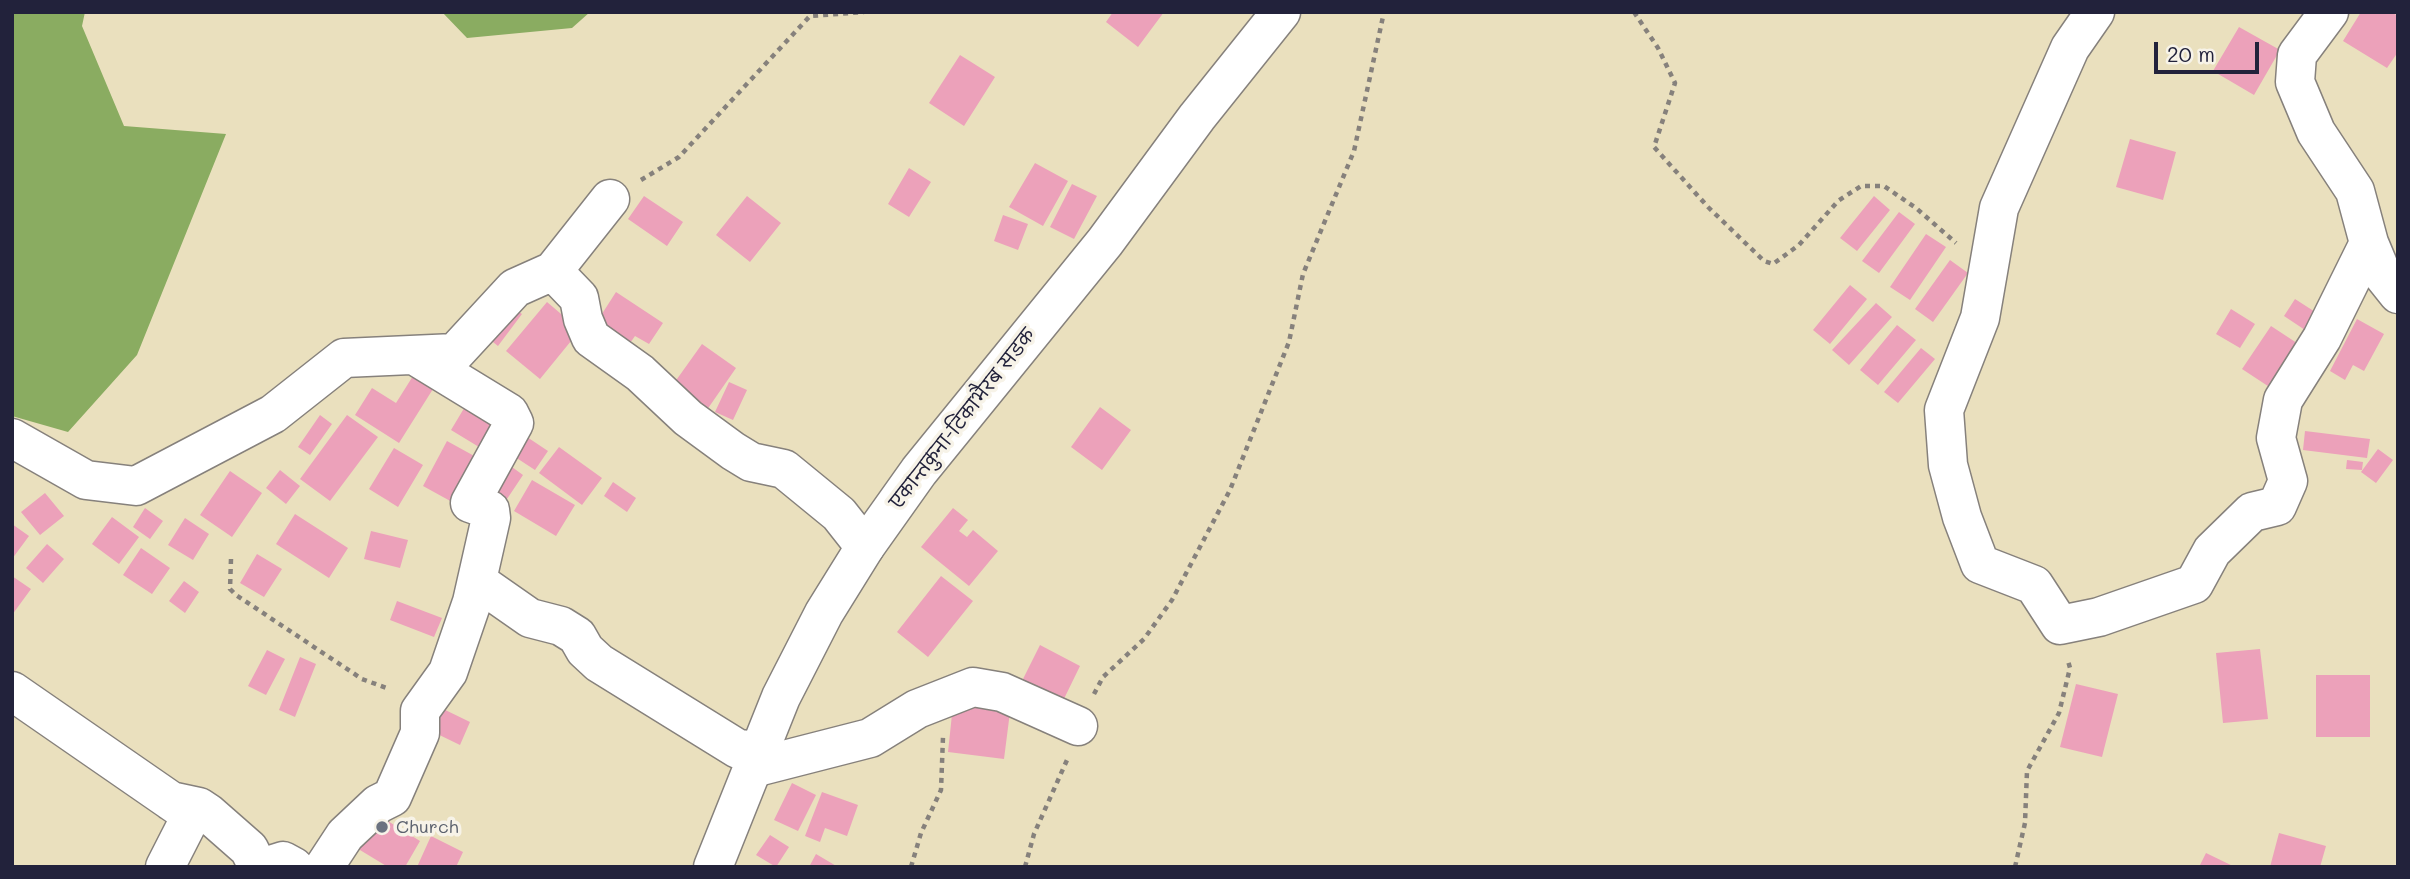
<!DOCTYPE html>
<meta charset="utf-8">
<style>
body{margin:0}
#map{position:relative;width:2410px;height:879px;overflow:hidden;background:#eae0be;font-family:Mali,sans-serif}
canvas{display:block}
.frame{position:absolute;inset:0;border:14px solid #22223b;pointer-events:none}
.scale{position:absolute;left:2154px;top:42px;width:105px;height:32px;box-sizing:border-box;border:4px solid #22223b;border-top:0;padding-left:9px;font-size:21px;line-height:24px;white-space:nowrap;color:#22223b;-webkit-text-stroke:5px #f7f3e8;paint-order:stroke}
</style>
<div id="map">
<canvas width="2410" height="879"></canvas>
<div class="frame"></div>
<div class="scale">20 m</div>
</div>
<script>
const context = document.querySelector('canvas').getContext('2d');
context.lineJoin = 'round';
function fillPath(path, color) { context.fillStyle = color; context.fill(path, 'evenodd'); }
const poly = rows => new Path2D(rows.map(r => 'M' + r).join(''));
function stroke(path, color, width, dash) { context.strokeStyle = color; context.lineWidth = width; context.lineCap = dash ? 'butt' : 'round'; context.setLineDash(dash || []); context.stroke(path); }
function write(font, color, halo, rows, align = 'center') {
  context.font = font + ' Mali,"Playpen Sans Deva",sans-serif'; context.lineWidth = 7; context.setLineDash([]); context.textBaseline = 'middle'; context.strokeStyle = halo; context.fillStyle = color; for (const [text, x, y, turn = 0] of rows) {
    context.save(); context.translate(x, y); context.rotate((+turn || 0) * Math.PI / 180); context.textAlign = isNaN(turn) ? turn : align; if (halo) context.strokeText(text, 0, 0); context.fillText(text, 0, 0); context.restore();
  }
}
const forest = poly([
 [12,12,85,12,82,26,124,126,226,134,137,355,68,432,12,416],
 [442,12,590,12,572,28,467,38]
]);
const building = poly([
 [1113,12,1164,12,1138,47,1106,22],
 [2361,12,2391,12,2398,16,2398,52,2387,68,2343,41],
 [2239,27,2280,50,2254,95,2213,71],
 [960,55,995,77,964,126,929,103],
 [2130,139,2176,152,2163,200,2116,187],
 [1035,163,1068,181,1043,226,1009,207],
 [909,168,931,182,909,217,888,204],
 [1072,184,1097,196,1074,239,1050,227],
 [644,196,683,222,667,246,628,219],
 [747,196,781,223,750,262,716,235],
 [1874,196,1890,210,1857,251,1840,238],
 [1899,212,1915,224,1879,273,1862,261],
 [1003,215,1028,224,1018,250,994,241],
 [1926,234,1946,247,1910,300,1890,287],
 [1950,260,1968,273,1933,322,1915,309],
 [1850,285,1867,299,1830,344,1813,330],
 [616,292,663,323,649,344,635,336,623,353,591,331],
 [2295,299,2323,317,2311,334,2284,316],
 [547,302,580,330,540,379,506,351],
 [1876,303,1892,317,1849,365,1832,350],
 [508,304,522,314,498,346,484,335],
 [2231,309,2255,324,2240,348,2216,334],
 [2357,319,2384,334,2364,371,2353,365,2345,380,2330,371],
 [1897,325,1916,340,1878,385,1860,370],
 [2271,326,2306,349,2277,392,2242,369],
 [702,344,736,368,702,417,667,393],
 [1921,348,1935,359,1898,403,1884,392],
 [413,376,433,389,399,443,355,415,372,388,396,403],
 [729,382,747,390,733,420,715,412],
 [469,400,497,418,479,447,451,430],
 [1100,407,1131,430,1102,470,1071,447],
 [320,415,332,424,310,455,298,447],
 [347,415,378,437,330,501,300,479],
 [2305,431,2370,439,2367,458,2303,450],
 [524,435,548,451,535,470,512,455],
 [447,441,487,463,463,508,423,486],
 [559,447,602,478,582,505,539,473],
 [394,448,423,465,398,507,369,489],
 [2378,449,2393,460,2376,483,2361,472],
 [2347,460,2363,462,2362,470,2346,469],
 [505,462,523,475,503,505,485,492],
 [280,470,300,486,286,504,266,488],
 [230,471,262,493,232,537,200,515],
 [532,480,575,505,556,536,514,511],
 [613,482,636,498,627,512,604,496],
 [45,493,64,516,40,535,21,512],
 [145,508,163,521,150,539,133,527],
 [953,508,968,520,959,531,967,537,973,530,998,551,969,586,921,547],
 [295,514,348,548,329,578,276,544],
 [112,517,139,537,119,564,92,544],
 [185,518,209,534,193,560,168,545],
 [12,524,29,536,12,559],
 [371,531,408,540,400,568,364,559],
 [47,544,64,559,43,583,26,568],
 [141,548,170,568,152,594,123,575],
 [257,554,282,569,264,597,240,583],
 [12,576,31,589,12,615],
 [941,576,973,601,928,657,897,632],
 [184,581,199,592,185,613,169,601],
 [397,601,442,618,434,637,390,620],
 [1040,645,1080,666,1060,707,1019,687],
 [2260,649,2268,719,2223,723,2216,653],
 [267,650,285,659,266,695,248,686],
 [300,657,316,664,295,717,279,710],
 [2316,675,2370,675,2370,737,2316,737],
 [2076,684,2118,694,2102,757,2060,747],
 [435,705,470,722,460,745,425,728],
 [953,705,1010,712,1004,759,948,752],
 [792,783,816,795,798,831,774,820],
 [822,792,858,805,847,836,825,828,820,842,805,836],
 [375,813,420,841,405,867,388,867,355,847],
 [2279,833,2326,846,2320,867,2270,867],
 [770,835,789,847,776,867,756,855],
 [431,836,463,852,456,867,417,867],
 [2206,853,2235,867,2199,867],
 [816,854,838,867,809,867]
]);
const path = poly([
 [1634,12,1658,48,1675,83,1654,147,1708,207,1764,261,1773,264,1799,245,1838,201,1861,186,1884,186,1916,208,1956,243],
 [641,180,679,157,810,16,864,12],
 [231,559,230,589,236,595,362,679,389,689],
 [1094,694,1103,677,1144,639,1172,600,1230,490,1289,342,1303,274,1354,151,1384,12],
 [911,867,921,833,941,790,943,737],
 [1025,867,1034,834,1067,760],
 [2015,867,2025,823,2027,771,2059,713,2070,668,2068,661]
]);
const minor = poly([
 [2095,12,2070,48,1999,208,1980,318,1944,410,1948,465,1962,517,1980,564,2034,585,2060,625,2099,617,2194,584,2212,551,2252,512,2277,506,2288,481,2276,438,2283,400,2322,338,2369,243],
 [2329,12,2297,55,2295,82,2316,132,2355,191,2369,243,2382,274,2398,294],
 [553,271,579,298,583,319,591,338,640,373,688,418,733,451,751,462,784,469,839,514,865,547],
 [12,438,86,480,136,486,273,414,344,358,455,353,515,288,553,271,610,199],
 [477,581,530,618,561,626,577,636,585,650,599,663,738,749,760,751],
 [12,691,187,812,190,818,165,867],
 [753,768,870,738,917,709,973,687,1002,692,1078,726],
 [171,801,199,807,208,813,249,849,257,865,264,867,283,861,294,867],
 [324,867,345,835,378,804,392,797,420,733,420,711,448,672,472,602,491,518,490,510,470,503,514,423,509,413,414,355]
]);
const major = poly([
 [713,867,781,697,824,613,865,547,919,471,1105,242,1197,117,1281,12]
]);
const markers = [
 [382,827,7,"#6b7280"]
];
const streetNames = [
 ["एकान्तकुना-टिकाभैरब सडक",963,419,-52]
];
const worshipNames = [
 ["Church",396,827]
];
fillPath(forest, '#8aac61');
fillPath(building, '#eca1ba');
stroke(minor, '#86817c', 41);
stroke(major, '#86817c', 41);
stroke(path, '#86817c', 4.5, [5, 5]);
stroke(minor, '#fff', 38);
stroke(major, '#fff', 38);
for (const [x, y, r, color] of markers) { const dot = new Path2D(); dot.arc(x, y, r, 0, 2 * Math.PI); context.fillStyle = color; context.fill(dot); stroke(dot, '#f7f3e8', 2.5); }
write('18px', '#22223b', '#f7f3e8', streetNames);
write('18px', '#5b616d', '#f7f3e8', worshipNames, 'left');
</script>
